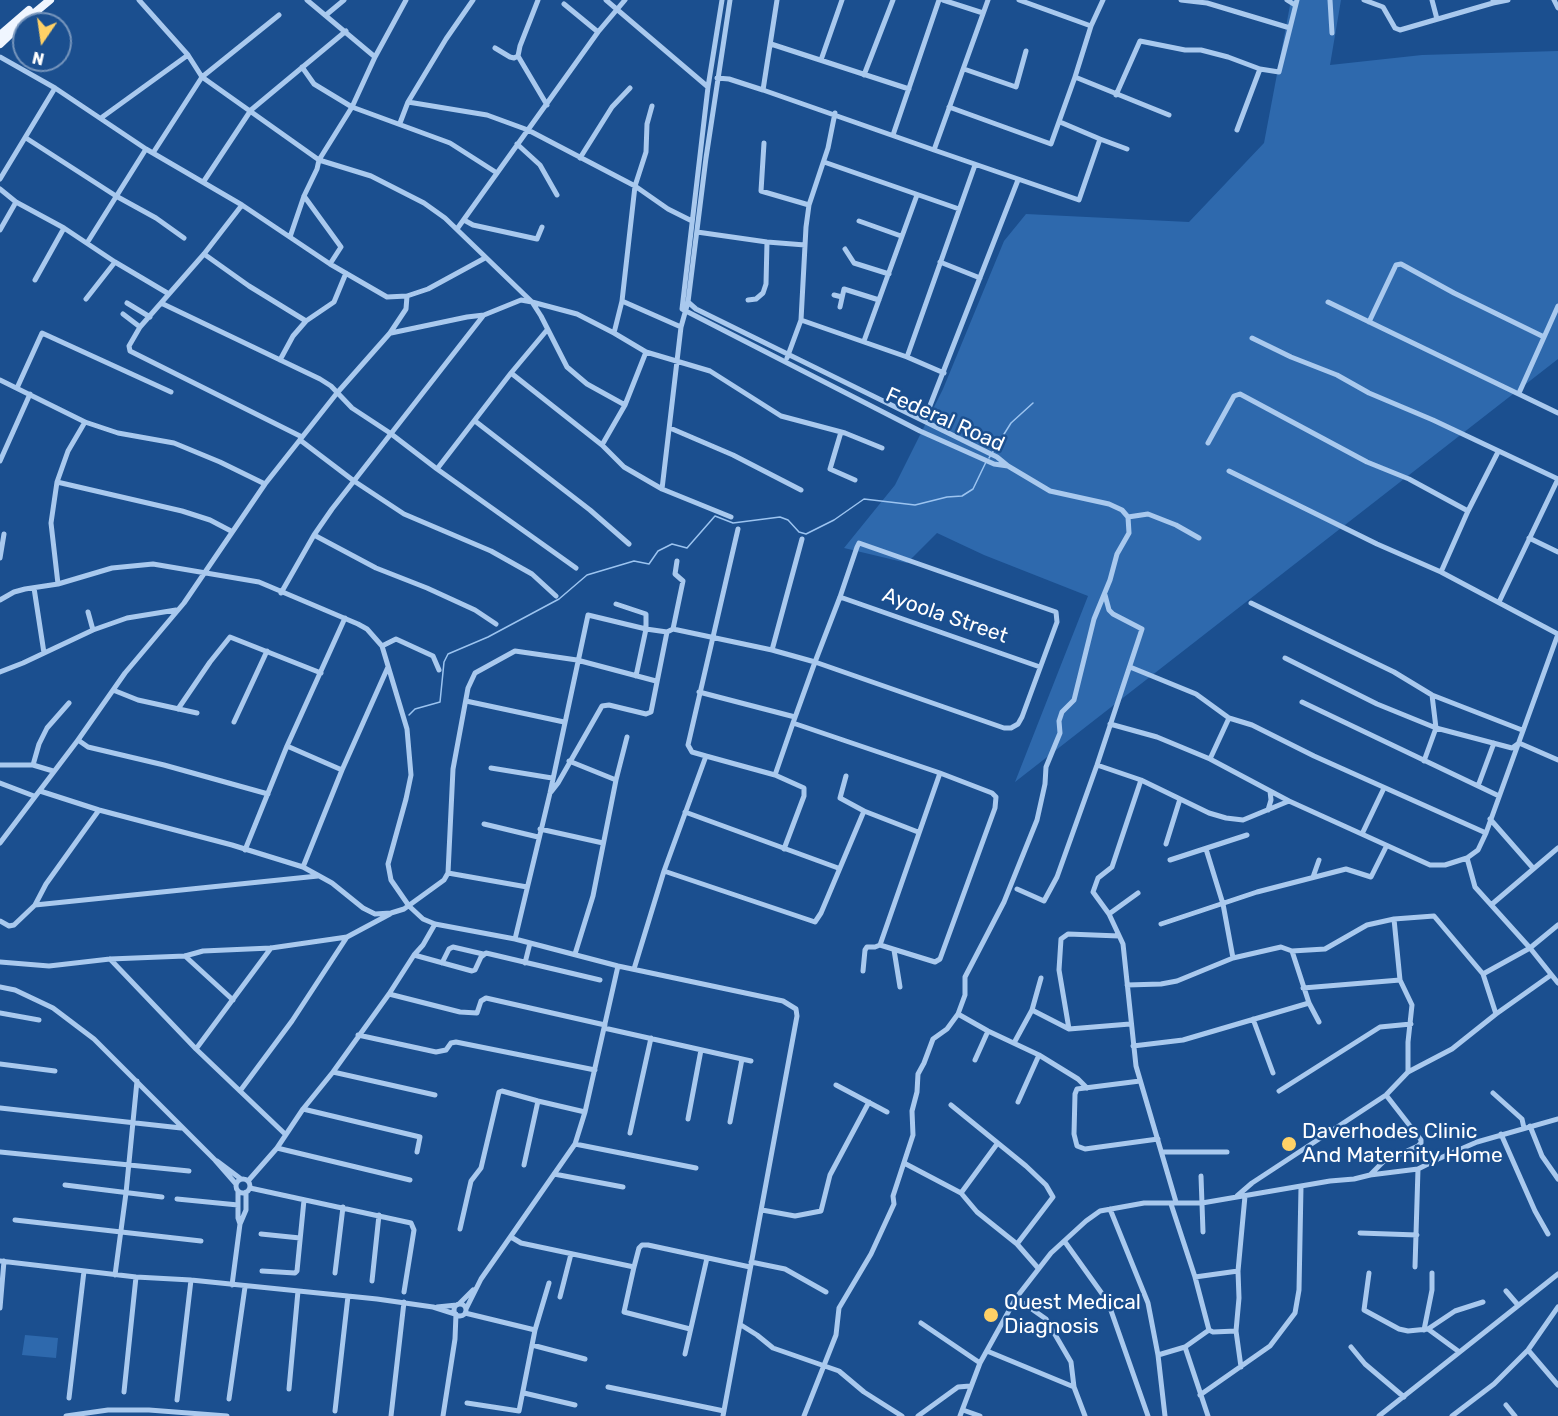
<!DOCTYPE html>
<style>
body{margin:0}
#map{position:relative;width:1558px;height:1416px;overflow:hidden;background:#1b4f8f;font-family:Rubik,sans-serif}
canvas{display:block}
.north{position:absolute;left:12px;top:12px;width:60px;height:60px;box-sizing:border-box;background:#1b4f8f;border:2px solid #7695bc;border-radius:50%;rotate:193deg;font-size:16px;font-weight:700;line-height:24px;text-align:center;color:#fff}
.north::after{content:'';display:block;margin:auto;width:21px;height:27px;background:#ffd166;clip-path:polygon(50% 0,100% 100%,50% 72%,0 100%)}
</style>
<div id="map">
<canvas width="1558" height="1416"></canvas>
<div class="north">N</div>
</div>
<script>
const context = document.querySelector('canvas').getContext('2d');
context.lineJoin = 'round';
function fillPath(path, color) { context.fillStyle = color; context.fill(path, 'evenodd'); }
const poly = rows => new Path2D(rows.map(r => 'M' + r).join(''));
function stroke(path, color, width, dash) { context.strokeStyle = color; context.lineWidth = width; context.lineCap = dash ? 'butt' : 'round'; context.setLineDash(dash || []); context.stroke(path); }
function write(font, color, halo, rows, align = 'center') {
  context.font = font + ' Rubik,sans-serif'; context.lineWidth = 5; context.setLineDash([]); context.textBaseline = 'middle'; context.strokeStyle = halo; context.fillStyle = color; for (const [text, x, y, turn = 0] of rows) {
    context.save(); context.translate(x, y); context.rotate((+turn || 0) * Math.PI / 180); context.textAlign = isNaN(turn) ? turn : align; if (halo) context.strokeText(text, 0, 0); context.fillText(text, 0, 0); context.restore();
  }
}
const green = poly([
 [1291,0,1341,0,1330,65,1422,55,1558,51,1558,359,1015,782,1088,596,984,555,937,533,907,563,844,548,895,485,943,389,1004,241,1026,214,1189,222,1264,143],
 [25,1335,58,1338,56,1358,22,1355]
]);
const stream = poly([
 [989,458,1011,423,1033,403],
 [409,715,415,709,440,702,444,662,448,654,488,637,559,599,587,575,634,561,649,564,658,551,672,544,687,548,715,516,733,523,780,517,788,520,799,532,806,534,834,520,864,499,915,505,947,497,962,496,973,489,986,462]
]);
const street = poly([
 [139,0,188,55,202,77,319,160,371,176,424,203,445,218,532,302,541,316,567,367,587,384,625,405],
 [307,0,375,57],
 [538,0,520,46,518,56,547,105],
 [606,0,708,87],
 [943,0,983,13],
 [1019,0,1091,26],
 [1181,0,1207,3,1290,28],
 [1287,0,1295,5],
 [1330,0,1332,33],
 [1364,0,1383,7,1395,28,1400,30,1493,3,1493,0],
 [1432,0,1437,19],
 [1554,0,1558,8],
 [1493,3,1508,0],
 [564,4,598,32],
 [326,15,344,0],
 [771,44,909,89],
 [495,48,510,57,514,58,518,56],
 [0,57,55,88,146,149,242,205,330,264,387,297,407,296,428,289,485,258],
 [821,60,842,0],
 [302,67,314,84,352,107,450,143,497,173],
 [964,69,1016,87,1026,51],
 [1260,69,1279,72,1297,0],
 [864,75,893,0],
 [1075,77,1169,115],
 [717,78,729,79,763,90,934,150,988,0],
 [763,90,777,0],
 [1116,95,1140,41,1185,50,1201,50,1228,57,1260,69,1237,130],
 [408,102,487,115,528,130,635,186,668,209,692,221],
 [949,107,1051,144,1075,77,1091,26,1103,0],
 [835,113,828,148,809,205,806,227,801,320,907,357,944,373],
 [101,118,188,55],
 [400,123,408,102,446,39,473,0],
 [893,135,939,0],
 [26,138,116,196,156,218,184,238],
 [1100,139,1127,149],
 [764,143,761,191,809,205],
 [517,144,540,165,557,195],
 [934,150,1079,200,1100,139,1060,122],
 [153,153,202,77,279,15],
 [580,158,612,107,630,88],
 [824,162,959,209],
 [0,179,55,88],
 [204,181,251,110,346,31],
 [0,189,16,202,64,228,115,262,169,294],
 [304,196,341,247,330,264],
 [242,205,204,254,140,327,129,346,130,351,302,437],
 [464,220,473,225,537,239,542,227],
 [859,221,901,236],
 [457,229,598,32,625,0],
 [0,230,16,202],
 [697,232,767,242,805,245],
 [290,237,304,196,317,169,319,160,352,107,375,57,406,0],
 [87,243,146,149],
 [845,249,854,263,889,274],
 [204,254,249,286,306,321,293,336,280,360],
 [940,262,980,278],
 [35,280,64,228],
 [834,295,842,297],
 [86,299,115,262],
 [748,300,756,299,763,293,766,284,767,242],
 [622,301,681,327],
 [688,302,696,309,997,457,1008,466,994,464,920,431,682,309,708,87,722,0],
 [1328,302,1558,413],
 [127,303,150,317],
 [161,303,320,379,331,386,352,408,390,433,437,469,576,568],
 [840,307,844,289,879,300],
 [123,314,140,327],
 [306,321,334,302,346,273],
 [1369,322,1396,265,1401,264,1454,293,1544,337],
 [391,333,467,317,484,315,521,300,532,302,577,314,614,333,646,352,710,371,781,416,845,433,882,448],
 [614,333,622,301,635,186,646,152,647,124,652,106],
 [1252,338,1291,357,1337,375,1369,393,1433,420,1558,479],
 [864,341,917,195],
 [907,357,975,165],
 [787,358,801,320],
 [511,373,602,445,624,467,662,489,681,327,688,302,706,158,730,0],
 [0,380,85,422,118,433,174,443,220,462,265,484],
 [17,388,42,333,171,392],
 [1519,393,1558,306],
 [475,421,590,510,629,544],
 [924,421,1018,180],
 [670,428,733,455,801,490],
 [841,432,830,469,855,480],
 [300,440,354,481,404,514,491,551,532,574,556,596],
 [1208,443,1234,396,1240,394,1367,462,1409,479,1468,511],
 [602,445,625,405,646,352],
 [0,461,30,394],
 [1008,466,1050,491,1109,504,1122,510,1128,517],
 [437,469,511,373,547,330],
 [57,482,182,511,210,520,231,531],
 [662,489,731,517],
 [314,535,376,568,427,588,475,610,496,624],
 [1529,538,1558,552],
 [0,558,4,534],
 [1441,572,1468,511,1498,452],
 [58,584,51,523,57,482,68,451,85,422],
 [34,588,44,653],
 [281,593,314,535,332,509,483,316],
 [840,597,1040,667],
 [0,600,14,592,25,589,58,584,112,568,153,564,259,582,358,624,367,629,382,646,407,729,411,775,406,799,388,864,391,880,409,906,423,919,435,924,515,939,618,966,783,1001,796,1009,797,1016,723,1416],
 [1499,602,1558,479],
 [1251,603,1394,672,1432,695,1522,730],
 [616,604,646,614,646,629,636,676],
 [88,612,93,630],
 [673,629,683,581,675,574,677,561],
 [382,646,396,639,433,656,439,670],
 [772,650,802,539],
 [1285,658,1377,704,1436,728,1512,748,1519,743,1558,760],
 [1130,667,1196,694,1229,718,1252,725,1314,756,1486,833],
 [0,672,23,663,93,630,127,618,176,610],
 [113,690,138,700,197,713],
 [699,692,795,717],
 [466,701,564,722],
 [1302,702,1499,796],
 [178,709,210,662,230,637,321,673],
 [234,722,267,651],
 [793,723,940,773,992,793,996,797,995,808,940,959,935,962,880,945,940,773],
 [1110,724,1157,737,1210,759,1289,801],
 [78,740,88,747,164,765,268,794],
 [287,746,342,770],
 [706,756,775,775,804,788,804,796,784,849],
 [1210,759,1229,718],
 [569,761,616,780],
 [1424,761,1436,728,1432,695],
 [0,765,33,765,53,771],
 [33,765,39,744,47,728,69,703],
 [1097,765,1141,780],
 [491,768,552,778],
 [846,776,840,798,864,811],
 [0,783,34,796],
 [1478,786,1494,743],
 [40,791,99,810,232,845,303,867,332,883,363,908,375,914,391,913,404,909,444,880,448,873,453,769,468,688,475,673,515,651,577,660,656,681],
 [551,792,558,783,602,706,609,705,646,714,651,712,667,632],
 [1268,810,1271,800,1270,791],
 [685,812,838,868],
 [1490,819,1533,868],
 [484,824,538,837],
 [540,829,603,843],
 [1362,834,1384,788],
 [0,843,78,740,125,673,184,603,265,484,337,393,390,333,406,309,407,296],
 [1166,844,1180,799],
 [1206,849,1223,904,1233,958],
 [245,850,287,746,345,618],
 [1467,858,1475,887,1530,948,1558,983],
 [1170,860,1247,835],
 [303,867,342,770,388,667],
 [664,871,815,922,821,913,864,811,918,832],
 [448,873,527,887],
 [1313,877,1319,860],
 [1017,889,1044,901,1057,877,1097,765,1142,629,1113,614,1109,610,1105,595],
 [35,905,318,876],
 [1491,905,1558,848],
 [1109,914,1138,893],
 [1394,919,1400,980,1412,1005,1408,1042,1408,1072],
 [0,921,9,926,14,925,35,905,46,884,99,810],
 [1161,924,1257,892,1346,869,1371,877,1386,847],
 [515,939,550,793,588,615,646,629,667,632,673,629,772,650,815,662,1004,728,1011,728,1018,724,1022,717,1057,622,1056,612,859,543,857,547,840,597,815,662,793,723,775,775],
 [894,950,900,987],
 [1292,951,1309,1003,1319,1022],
 [575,954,593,896,616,780,627,737],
 [414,955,472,971,475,970,481,957,486,953,600,980],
 [185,956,233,1000],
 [110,959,196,1049,285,1134],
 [0,962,49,966,110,959,185,956,203,951,271,948,347,937,390,914],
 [442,963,449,949,453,947,483,954],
 [525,963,530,943],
 [634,969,664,871,706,756,692,752,688,745,738,529],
 [863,971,865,950,867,947,875,947,880,945],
 [1483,974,1530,948,1558,925],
 [1127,985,1161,984,1177,981,1233,958,1281,947,1292,951,1325,949,1367,925,1394,919,1434,916,1483,974,1496,1014],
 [0,987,15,990,53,1008,94,1039,215,1160,236,1184],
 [1303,988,1400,980],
 [389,994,460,1012,477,1013,481,1001,486,998,605,1025],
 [1032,1010,1069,1029,1130,1024],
 [0,1013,39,1020],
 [958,1014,988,1031,1039,1055,1078,1079,1087,1088],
 [1253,1019,1273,1073],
 [604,1028,751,1061],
 [1069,1029,1059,970,1061,939,1068,934,1119,936],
 [358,1035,436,1052,446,1050,451,1043,456,1042,595,1070],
 [1014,1043,1032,1010,1041,978],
 [1133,1046,1183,1040,1309,1003],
 [196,1049,271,948],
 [975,1060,988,1031],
 [0,1064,55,1071],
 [333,1072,435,1095],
 [1140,1081,1077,1089,1075,1094,1074,1134,1077,1146,1085,1149,1158,1139],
 [836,1085,887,1112],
 [240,1091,292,1021,347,937],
 [1279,1091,1380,1027,1411,1024],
 [1493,1093,1522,1119,1524,1128],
 [1018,1102,1039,1055],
 [951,1105,1026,1166,1046,1185,1053,1197,1017,1244],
 [0,1108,181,1128],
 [303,1109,420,1137,417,1152],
 [688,1119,701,1050],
 [730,1122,742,1059],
 [1530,1126,1542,1156,1558,1179],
 [630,1133,651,1038],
 [1501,1134,1535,1211,1548,1234],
 [575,1144,696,1168],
 [277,1148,410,1180],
 [0,1152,189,1171],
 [1162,1152,1227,1152],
 [217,1161,241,1179],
 [904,1163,961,1193,977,1212,1017,1244,1038,1268],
 [524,1165,538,1101],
 [554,1174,623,1187],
 [1370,1175,1383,1162,1418,1146,1421,1143,1421,1140,1386,1095],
 [1201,1176,1203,1232],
 '236 1186a7 7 0 1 1 14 0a7 7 0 1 1-14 0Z',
 [248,1181,277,1148,303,1109,333,1072,389,994,414,955,423,945,435,924],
 [65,1185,162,1197],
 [250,1188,411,1223,414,1230,404,1292],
 [238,1191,238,1218,240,1224],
 [961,1193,997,1144],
 [1237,1196,1252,1183,1386,1095,1408,1072,1452,1049,1496,1014,1551,975],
 [177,1199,238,1205],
 [1176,1202,1136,1066,1123,944,1109,914,1093,892,1098,878,1112,867,1141,780,1209,813,1226,818,1243,820,1289,801,1430,865,1445,865,1467,858,1478,850,1486,833,1558,634,1441,572,1377,544,1229,471],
 [1171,1204,1195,1277,1209,1330,1213,1332,1236,1331],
 [1110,1209,1148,1303,1158,1355,1165,1416],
 [762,1210,795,1216,821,1211,830,1175,869,1102],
 [15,1220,201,1241],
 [460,1229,471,1181,481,1168,499,1092,502,1091,538,1101,585,1112],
 [1360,1233,1417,1235],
 [261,1234,300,1238],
 [511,1237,521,1243,634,1267,639,1248,642,1245,648,1245,750,1267],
 [1065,1242,1108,1302,1148,1416],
 [0,1261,136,1277,191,1280,377,1299,433,1307,455,1314],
 [751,1262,785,1269,826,1292],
 [634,1267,624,1312,690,1329],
 [1415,1267,1418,1169],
 [262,1271,295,1273,297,1271,304,1200],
 [335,1273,343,1207],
 [1369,1273,1364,1310,1399,1329,1408,1331,1428,1329,1458,1351],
 [115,1275,126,1193,137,1081],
 [1195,1277,1238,1271],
 [372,1281,379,1215],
 [232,1285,240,1224,246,1210,246,1192],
 [1506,1291,1518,1305],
 [560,1297,571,1254],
 [1016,1298,1046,1319,1071,1362,1074,1387,1085,1416],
 '454 1310a6 6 0 1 1 12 0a6 6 0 1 1-12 0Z',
 [459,1304,473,1290],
 [437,1307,457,1305],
 [0,1308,4,1261],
 [466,1309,481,1279,575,1144,585,1112,618,966],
 [465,1313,535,1330,519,1411,467,1403],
 [921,1323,980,1363],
 [741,1325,757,1335,773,1348,839,1371,864,1392,902,1416],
 [1428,1329,1455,1311,1483,1302],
 [535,1330,549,1283],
 [1424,1330,1432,1290,1432,1273],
 [532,1345,585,1359],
 [1185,1347,1208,1416],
 [1351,1347,1365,1364,1404,1397],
 [1528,1350,1558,1385],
 [987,1351,1074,1387],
 [685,1354,707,1258],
 [1158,1355,1185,1347,1209,1330],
 [1241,1367,1236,1331,1239,1298,1238,1271,1245,1196],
 [608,1387,724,1411],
 [289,1389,298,1291],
 [124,1392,136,1277],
 [524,1393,575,1405],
 [1200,1395,1270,1346,1295,1313,1299,1290,1301,1187],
 [69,1398,84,1271],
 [229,1399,245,1287],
 [177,1400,191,1280],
 [1506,1405,1515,1416],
 [963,1410,980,1416],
 [335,1411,348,1296],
 [66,1416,108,1410,149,1410,227,1416],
 [391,1416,404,1302],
 [443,1416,455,1339,456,1314],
 [804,1416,836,1335,839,1308,871,1254,894,1204,893,1196,913,1135,912,1111,917,1092,918,1074,924,1063,933,1039,947,1029,958,1014,965,995,965,977,1004,902,1037,820,1045,784,1046,767,1060,733,1059,721,1062,712,1074,700,1094,619,1110,580,1117,554,1129,533,1128,517,1148,514,1176,525,1199,538],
 [918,1416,958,1387,970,1386],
 [960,1416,980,1363,1016,1298,1051,1253,1086,1221,1100,1211,1144,1203,1202,1203,1330,1181,1354,1179,1370,1175,1418,1169,1438,1159,1477,1142,1558,1119],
 [1379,1416,1558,1274],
 [1452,1416,1494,1384,1528,1350,1558,1307]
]);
const primary = poly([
 [0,35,29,10],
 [0,44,20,25,50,0]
]);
const markers = [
 [1289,1144,8,"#ffd166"],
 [991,1315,8,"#ffd166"]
];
const streetNames = [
 ["Federal Road",945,420,24],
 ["Ayoola Street",945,616,19]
];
const poiNames = [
 ["Daverhodes Clinic",1302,1132],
 ["And Maternity Home",1302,1156],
 ["Quest Medical",1004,1303],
 ["Diagnosis",1004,1327]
];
fillPath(green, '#2e69ad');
stroke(stream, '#9cc4f0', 1.5);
stroke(street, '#a9c9ee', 5);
stroke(primary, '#f0f6ff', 8);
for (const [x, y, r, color] of markers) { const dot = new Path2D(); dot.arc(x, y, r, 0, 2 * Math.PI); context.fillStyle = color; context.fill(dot); stroke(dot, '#1b4f8f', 2); }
write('21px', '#fff', '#1b4f8f', streetNames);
write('21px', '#fff', '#1b4f8f', poiNames, 'left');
</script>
